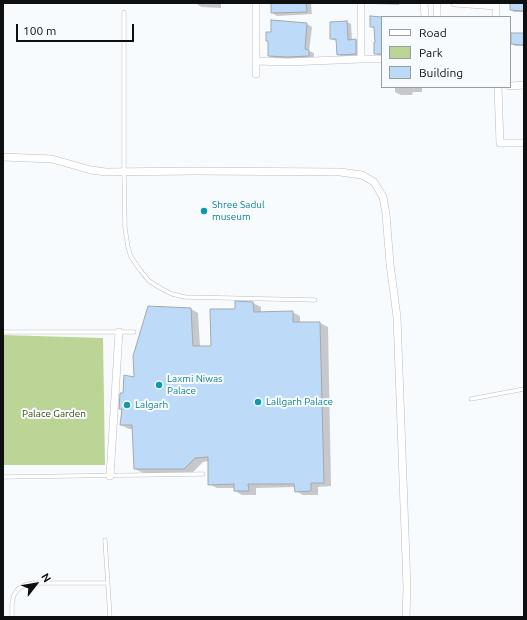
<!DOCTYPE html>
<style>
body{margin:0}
#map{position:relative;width:527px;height:620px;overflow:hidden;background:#f8fbfe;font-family:Ubuntu,sans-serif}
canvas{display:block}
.frame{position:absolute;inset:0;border:4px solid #0e0f11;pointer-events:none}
.legend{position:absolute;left:381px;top:16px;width:130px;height:72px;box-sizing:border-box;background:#f8fbfe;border:1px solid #9a9d9f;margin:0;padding:5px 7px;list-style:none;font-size:12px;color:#0e0f11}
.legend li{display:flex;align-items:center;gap:8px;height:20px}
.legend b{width:20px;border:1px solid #9a9d9f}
.north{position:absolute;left:16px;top:564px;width:40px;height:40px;-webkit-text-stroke:3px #f8fbfe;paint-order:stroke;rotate:59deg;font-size:11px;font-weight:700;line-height:16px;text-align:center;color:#0e0f11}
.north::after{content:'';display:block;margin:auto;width:14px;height:18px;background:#0e0f11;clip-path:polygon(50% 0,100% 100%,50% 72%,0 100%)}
.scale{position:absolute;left:16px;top:24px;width:118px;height:18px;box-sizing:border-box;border:2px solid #0e0f11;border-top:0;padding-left:5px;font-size:12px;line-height:14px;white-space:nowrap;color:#0e0f11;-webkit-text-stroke:3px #f8fbfe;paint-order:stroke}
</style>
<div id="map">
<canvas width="527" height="620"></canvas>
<div class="frame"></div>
<ul class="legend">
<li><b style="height:5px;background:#fff"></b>Road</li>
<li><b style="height:11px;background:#bcd596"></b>Park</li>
<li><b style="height:11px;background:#bddbf8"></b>Building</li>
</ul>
<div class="north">N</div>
<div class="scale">100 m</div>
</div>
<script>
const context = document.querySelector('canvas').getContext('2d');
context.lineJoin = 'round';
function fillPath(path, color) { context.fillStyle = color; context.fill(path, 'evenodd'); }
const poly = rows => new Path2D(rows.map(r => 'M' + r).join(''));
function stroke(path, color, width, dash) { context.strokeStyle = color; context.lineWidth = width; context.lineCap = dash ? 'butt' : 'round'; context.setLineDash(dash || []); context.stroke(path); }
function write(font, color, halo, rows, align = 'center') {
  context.font = font + ' Ubuntu,sans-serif'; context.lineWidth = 4; context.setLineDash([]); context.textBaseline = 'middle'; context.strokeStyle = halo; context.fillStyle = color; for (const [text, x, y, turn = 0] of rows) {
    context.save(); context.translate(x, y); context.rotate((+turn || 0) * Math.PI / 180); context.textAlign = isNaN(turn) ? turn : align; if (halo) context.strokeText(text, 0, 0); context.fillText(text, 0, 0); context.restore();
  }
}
const green = poly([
 [3,335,103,338,105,465,3,465]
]);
const shadow = poly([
 [198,3,221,3,221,8,202,7,198,5],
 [272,3,311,3,312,14,277,16,272,13],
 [371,3,399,3,399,5,373,4],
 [511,3,524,3,524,12,514,12,511,10],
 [382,18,382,56,378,55,375,53,376,44,375,29,371,26],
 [272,21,307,24,312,27,309,51,314,53,314,58,293,59,274,58,269,56,269,42,267,40,272,33],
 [347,22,351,24,352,40,356,40,360,43,360,56,342,57,338,54,337,41,331,39],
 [524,34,524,46,515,46,512,44],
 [395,87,422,87,422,92,413,92,412,95,401,95,395,92],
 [253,303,261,307,261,312,292,312,300,316,300,323,320,323,328,327,331,486,318,487,318,495,303,495,296,491,295,487,256,488,256,495,242,495,235,491,235,488,217,488,209,484,209,461,203,462,192,473,143,473,135,469,133,429,129,429,121,425,122,410,120,409,124,394,135,378,191,309,198,313,200,347,212,347,236,310]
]);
const building = poly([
 [271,3,306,3,307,12,271,13,271,3],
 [510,3,524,3,524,11,510,10,510,3],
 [370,16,382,17,382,54,374,54,374,42,375,42,374,27,370,27,370,16],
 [271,20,307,23,305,49,309,50,309,56,288,57,268,56,268,41,266,41,266,32,271,32,271,20],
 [347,21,348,40,356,39,356,54,337,55,336,39,330,39,330,22,347,21],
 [511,33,524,33,524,45,511,44,511,33],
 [235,301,253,302,254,312,293,311,293,322,320,322,324,483,311,483,311,491,295,492,294,484,248,484,249,491,234,491,234,484,208,485,208,457,195,458,184,469,134,469,132,425,120,425,122,409,119,409,120,393,123,393,124,375,134,377,133,356,148,306,191,308,193,346,211,346,210,309,235,309,235,301]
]);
const lane = poly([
 [124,12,124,171,125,228,128,247,131,257,140,270,149,281,162,289,172,294,185,297,315,300],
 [3,332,134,332],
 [471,399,524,389],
 [3,477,203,474],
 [105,540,110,617],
 [12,617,12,603,14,595,18,589,25,585,33,583,108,583]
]);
const street = poly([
 [424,3,425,17],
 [437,3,437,17],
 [455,3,496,6,496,17],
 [361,59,382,59],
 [256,61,288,62,361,59,361,3],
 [256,74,256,3],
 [510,86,524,85],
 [498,87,500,143,524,143],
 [3,157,52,159,91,170,106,172,195,171,340,172,362,175,374,182,383,197,386,214,390,264,397,317,407,587,406,617],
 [110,476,119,332]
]);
const markers = [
 [204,211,4,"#0f9aa8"],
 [159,385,4,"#0f9aa8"],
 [258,402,4,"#0f9aa8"],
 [127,405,4,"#0f9aa8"]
];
const cultureNames = [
 ["Shree Sadul",212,205],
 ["museum",212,217],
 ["Laxmi Niwas",167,379],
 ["Palace",167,391],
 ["Lallgarh Palace",266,402],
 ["Lalgarh",135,405]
];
const parkNames = [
 ["Palace Garden",54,414]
];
fillPath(green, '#bcd596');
fillPath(shadow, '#0003');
fillPath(building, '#bddbf8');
stroke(building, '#a4a8ac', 1);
stroke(lane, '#b9bec2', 4.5);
stroke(street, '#b9bec2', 8);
stroke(lane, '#fff', 3.5);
stroke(street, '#fff', 7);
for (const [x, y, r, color] of markers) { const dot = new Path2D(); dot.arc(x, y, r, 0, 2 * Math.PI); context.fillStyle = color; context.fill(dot); stroke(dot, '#f8fbfe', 1.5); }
write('10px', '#0d838f', '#f8fbfe', cultureNames, 'left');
write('10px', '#384d05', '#f8fbfe', parkNames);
</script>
